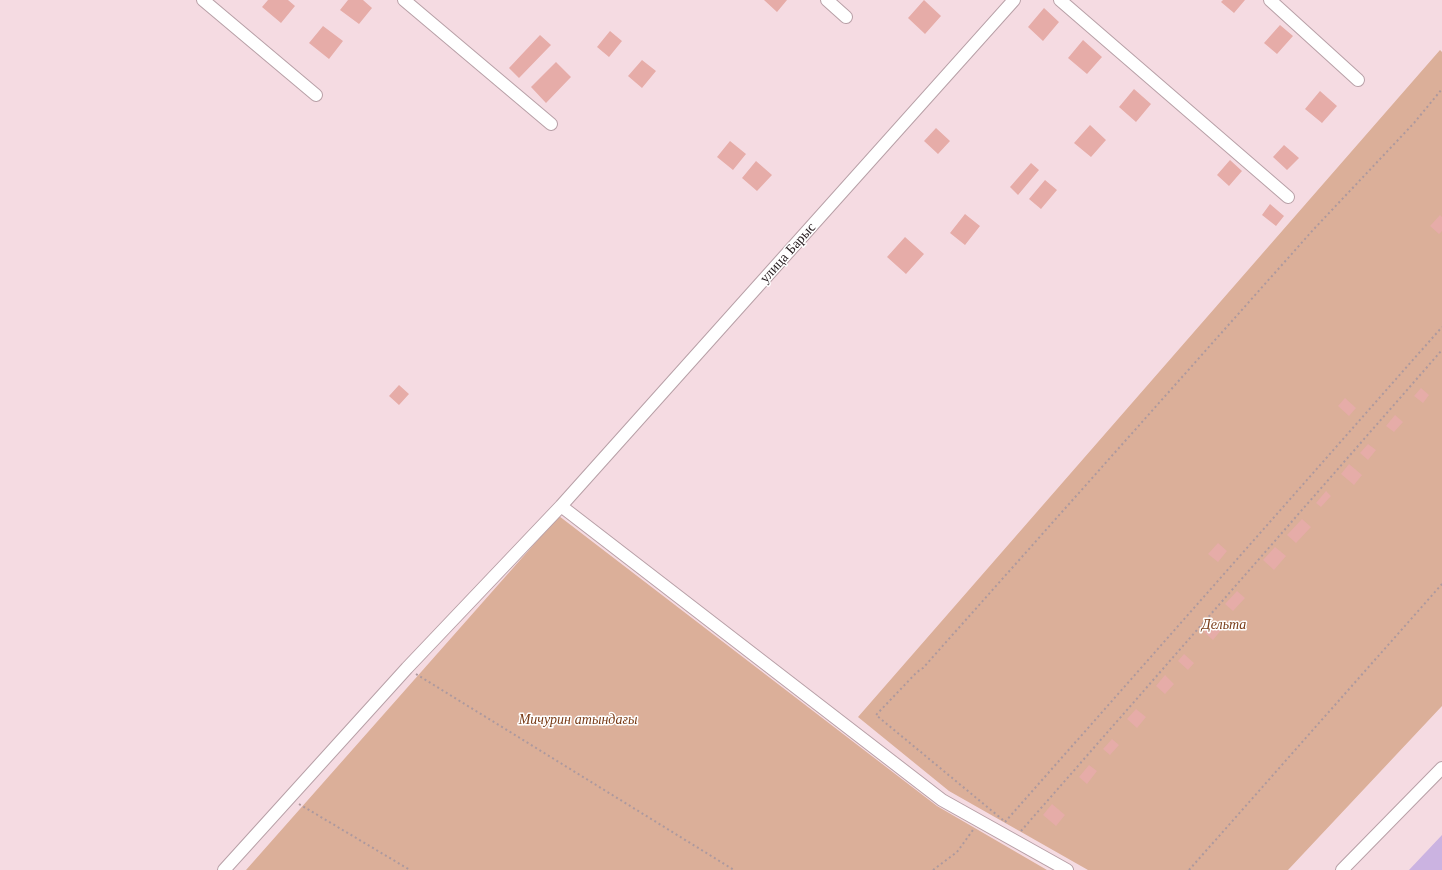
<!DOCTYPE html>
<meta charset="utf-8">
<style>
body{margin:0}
canvas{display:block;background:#f5dbe2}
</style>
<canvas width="1442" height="870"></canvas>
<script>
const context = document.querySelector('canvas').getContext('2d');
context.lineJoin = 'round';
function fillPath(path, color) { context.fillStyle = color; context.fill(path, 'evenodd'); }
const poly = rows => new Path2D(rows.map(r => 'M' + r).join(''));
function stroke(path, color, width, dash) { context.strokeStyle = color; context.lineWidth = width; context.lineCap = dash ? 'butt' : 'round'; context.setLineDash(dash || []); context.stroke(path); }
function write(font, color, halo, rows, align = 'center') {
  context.font = font + ' "Libre Baskerville",serif'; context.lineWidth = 3; context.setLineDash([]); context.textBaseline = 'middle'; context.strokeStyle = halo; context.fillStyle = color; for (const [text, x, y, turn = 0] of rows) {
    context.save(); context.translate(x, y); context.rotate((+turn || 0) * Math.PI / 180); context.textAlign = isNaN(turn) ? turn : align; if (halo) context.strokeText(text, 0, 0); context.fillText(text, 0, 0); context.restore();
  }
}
const green = poly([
 [1440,50,1442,52,1442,706,1288,870,1088,870,949,791,858,717],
 [559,516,937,806,1047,870,246,870]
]);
const water = poly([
 [1442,835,1442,870,1409,870]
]);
const building = poly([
 [268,0,288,0,295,6,281,23,262,7],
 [348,0,363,0,372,8,359,24,340,10],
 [764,0,787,0,777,12],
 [924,0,941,16,925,34,908,18],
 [1223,0,1245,0,1234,13,1221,2],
 [1044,8,1059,22,1043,41,1028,27],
 [1280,25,1293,36,1277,54,1264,43],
 [323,26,343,41,329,59,309,43],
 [610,31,622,41,609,57,597,47],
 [540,35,551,45,519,78,509,68],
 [1083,40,1102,57,1087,74,1068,58],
 [642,60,656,71,642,88,628,76],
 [556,62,571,77,546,103,531,87],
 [1134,89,1151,104,1136,122,1119,107],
 [1320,91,1337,106,1322,123,1305,109],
 [1090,125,1106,140,1091,157,1074,143],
 [936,128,950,141,938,154,924,141],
 [730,141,746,154,733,170,717,157],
 [1284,145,1299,158,1287,170,1273,157],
 [1230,160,1242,171,1229,186,1217,175],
 [756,161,772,175,757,191,742,178],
 [1031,163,1039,170,1018,195,1010,187],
 [1045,180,1057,190,1041,209,1029,199],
 [1270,204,1284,216,1276,226,1262,215],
 [965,214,980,226,965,245,950,233],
 [1440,215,1442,217,1442,231,1439,234,1430,226],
 [905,237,924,254,906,274,887,257],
 [399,385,409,394,399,405,389,396],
 [1421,388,1429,395,1423,403,1414,396],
 [1345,398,1356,408,1349,416,1338,406],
 [1395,415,1403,422,1394,432,1386,426],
 [1368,444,1376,450,1368,460,1360,453],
 [1349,464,1362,475,1354,485,1341,474],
 [1326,491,1331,496,1321,507,1316,503],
 [1302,519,1311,527,1296,543,1287,535],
 [1218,543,1227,551,1218,562,1208,554],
 [1275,547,1286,556,1274,570,1263,560],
 [1237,591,1245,598,1233,611,1225,604],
 [1214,621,1222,629,1213,640,1204,632],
 [1184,654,1194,663,1188,670,1178,661],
 [1165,675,1174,684,1165,694,1156,686],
 [1136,709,1146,717,1137,728,1127,719],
 [1112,739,1119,745,1110,755,1103,749],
 [1089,765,1097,771,1087,784,1079,777],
 [1052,804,1065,815,1056,826,1043,815]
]);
const path = poly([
 [416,674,734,870],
 [299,804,410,870],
 [1003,820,876,715,917,672,923,668,1313,230,1414,123,1442,89],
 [1005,822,1442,327],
 [1021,831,1442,350],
 [933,870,957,852,973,830],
 [1189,870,1442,584]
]);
const street = poly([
 [203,0,316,95],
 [404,0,551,124],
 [827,0,846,17],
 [1060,0,1288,197],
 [1270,0,1358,80],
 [561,506,942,800,1067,870],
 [224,870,407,668,561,506,1014,0],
 [1342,870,1442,768]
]);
const streetNames = [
 ["улица Барыс",788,253,-48]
];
const parkNames = [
 ["Дельта",1224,625],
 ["Мичурин атындағы",578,720]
];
fillPath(green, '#dbaf99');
fillPath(water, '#cbb3e1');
fillPath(building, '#e6aca8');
stroke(street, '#b8a0a7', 14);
stroke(path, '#ad999e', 2, [2, 3]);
stroke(street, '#fff', 12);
write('14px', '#251b1e', '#fff', streetNames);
write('italic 14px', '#793b16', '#fff', parkNames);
</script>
